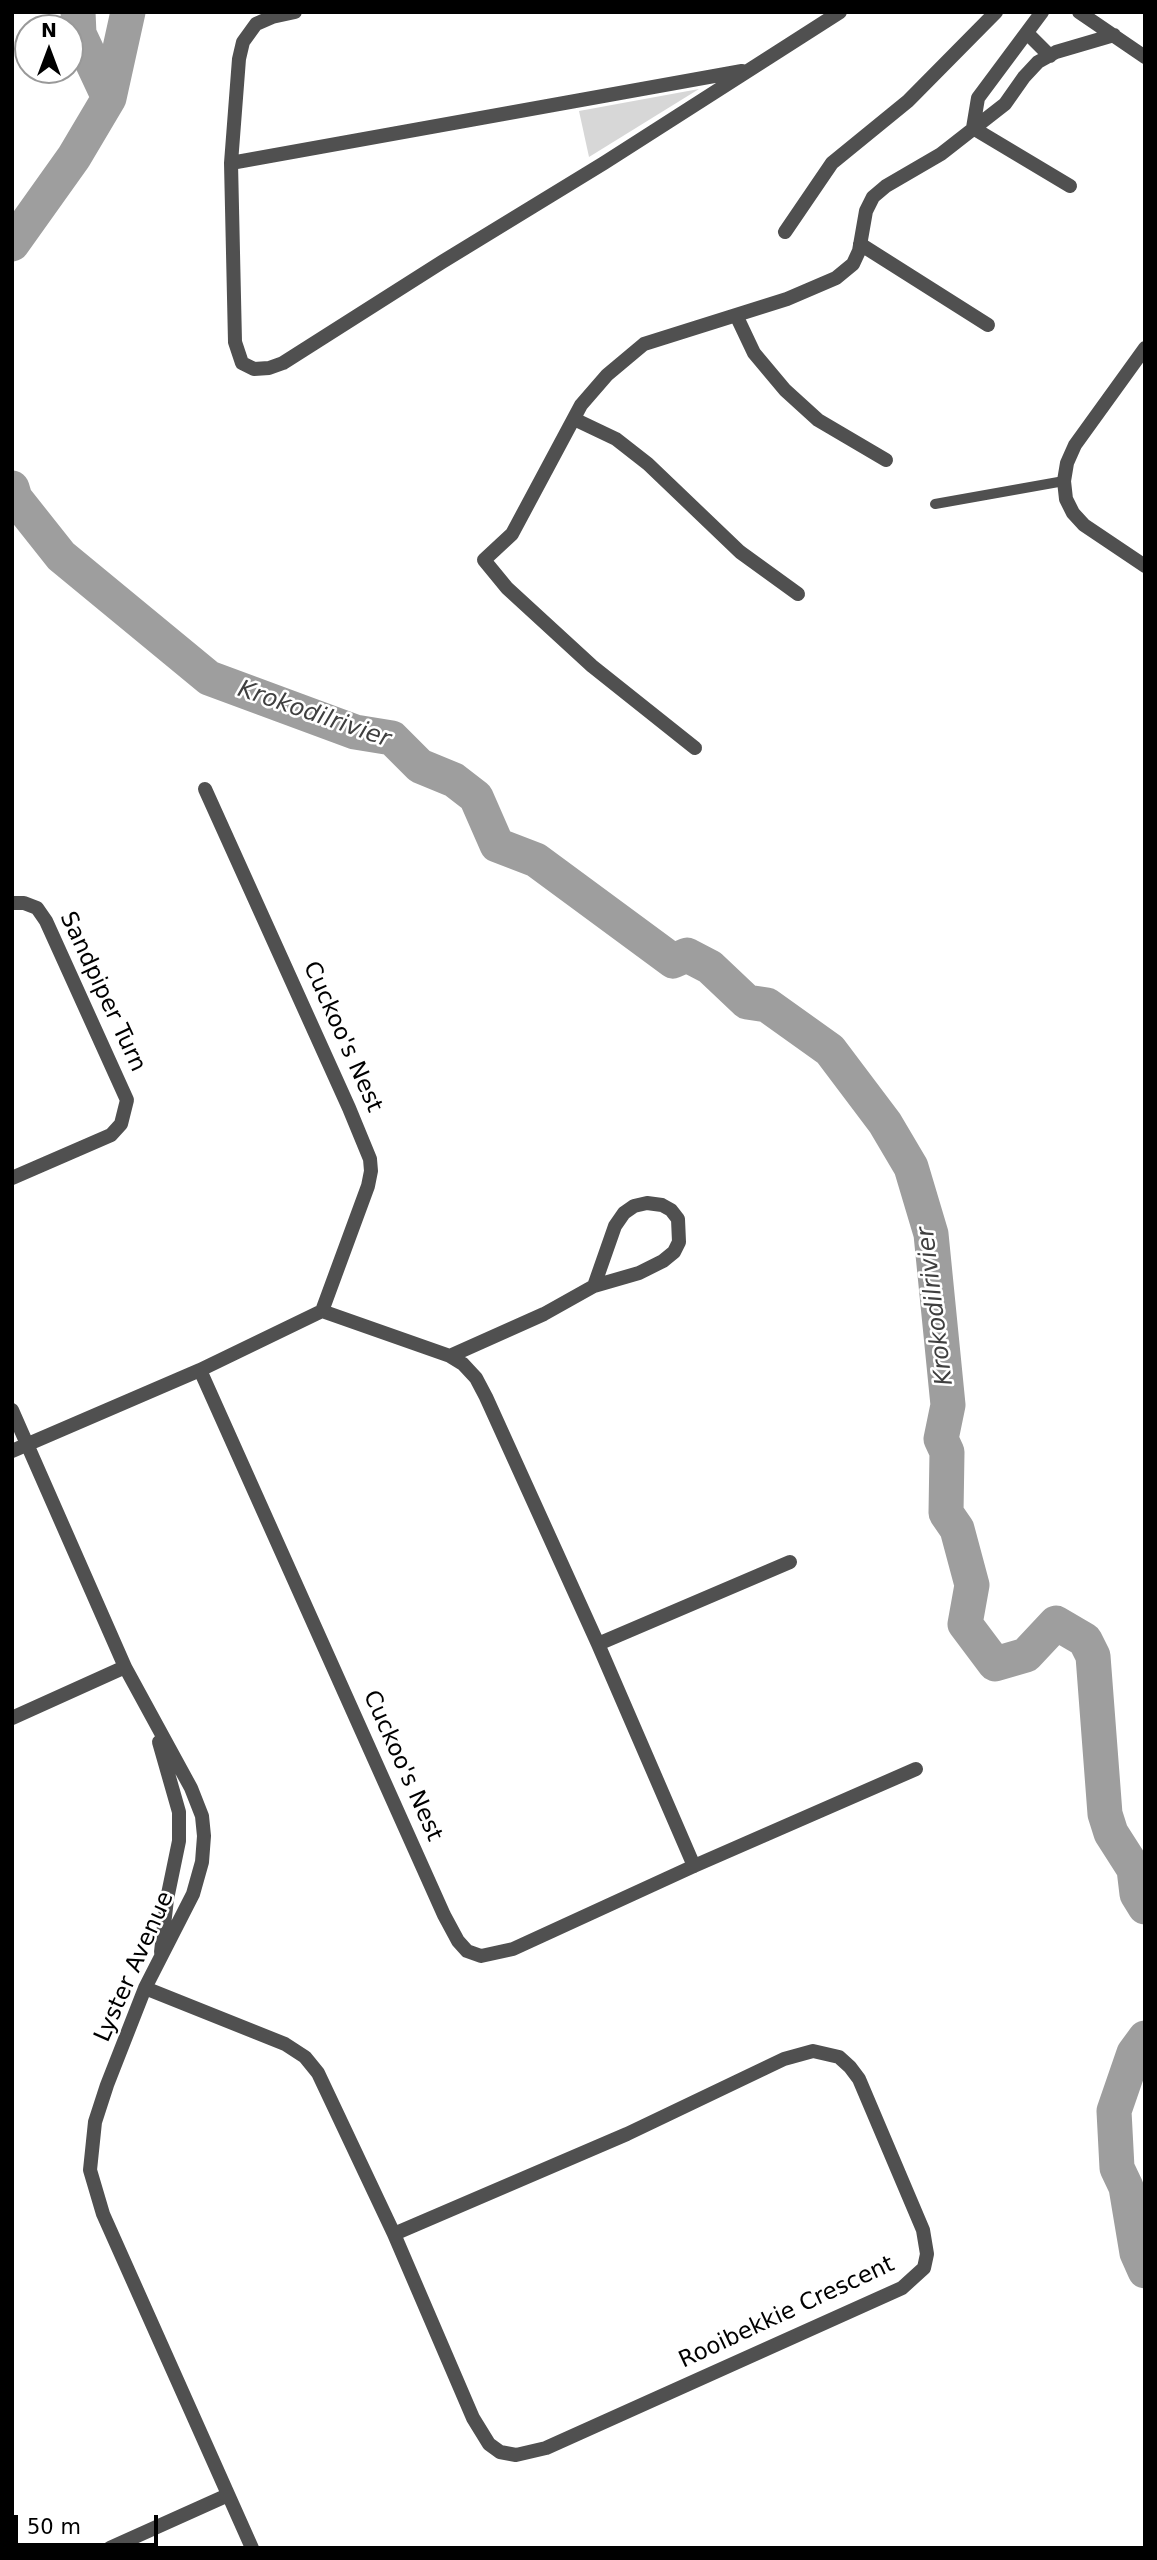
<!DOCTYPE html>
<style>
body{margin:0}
#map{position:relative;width:1157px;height:2560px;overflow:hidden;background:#fff;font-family:"DejaVu Sans",sans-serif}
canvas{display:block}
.frame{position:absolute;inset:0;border:14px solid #000;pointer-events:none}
.north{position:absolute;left:14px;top:14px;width:70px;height:70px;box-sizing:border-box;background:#fff;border:2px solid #999;border-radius:50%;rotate:0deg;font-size:19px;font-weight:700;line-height:28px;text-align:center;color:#000}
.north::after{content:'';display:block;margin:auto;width:24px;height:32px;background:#000;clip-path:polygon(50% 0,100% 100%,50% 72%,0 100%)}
.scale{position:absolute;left:14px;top:2515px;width:144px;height:32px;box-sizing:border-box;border:4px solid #000;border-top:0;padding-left:9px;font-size:21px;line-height:24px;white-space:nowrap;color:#000;-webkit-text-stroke:5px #fff;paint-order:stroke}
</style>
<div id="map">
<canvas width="1157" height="2560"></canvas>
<div class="frame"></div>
<div class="north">N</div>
<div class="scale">50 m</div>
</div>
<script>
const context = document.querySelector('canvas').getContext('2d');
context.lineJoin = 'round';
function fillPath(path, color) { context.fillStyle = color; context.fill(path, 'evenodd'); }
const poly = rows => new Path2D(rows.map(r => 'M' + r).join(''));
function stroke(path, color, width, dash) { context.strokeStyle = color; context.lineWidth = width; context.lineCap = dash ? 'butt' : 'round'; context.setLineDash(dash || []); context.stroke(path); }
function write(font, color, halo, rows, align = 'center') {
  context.font = font + ' "DejaVu Sans",sans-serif'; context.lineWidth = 5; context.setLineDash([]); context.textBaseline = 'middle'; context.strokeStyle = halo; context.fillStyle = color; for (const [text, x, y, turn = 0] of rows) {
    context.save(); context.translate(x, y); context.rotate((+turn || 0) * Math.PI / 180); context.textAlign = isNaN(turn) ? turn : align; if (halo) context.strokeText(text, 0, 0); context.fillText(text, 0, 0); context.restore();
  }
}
const green = poly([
 [699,89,589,157,579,111]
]);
const river = poly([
 [78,12,79,34,109,98],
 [12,244,74,157,109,98,128,12],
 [12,488,15,498,61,556,209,678,355,732,392,738,420,766,454,780,476,797,497,845,536,860,673,961,687,955,710,967,747,1002,767,1005,830,1050,885,1123,911,1167,931,1234,948,1405,941,1439,947,1452,946,1513,957,1529,972,1585,965,1624,995,1664,1026,1655,1056,1623,1085,1640,1093,1656,1105,1814,1111,1833,1134,1869,1137,1894,1145,1907],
 [1145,2038,1134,2053,1114,2111,1117,2168,1126,2187,1137,2253,1145,2271]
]);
const lane = poly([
 [935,504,1064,481]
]);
const street = poly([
 [295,12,272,17,256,24,243,42,239,59,231,163,235,342,242,363,254,369,269,368,283,363,442,262,604,163,840,12],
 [1079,12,1145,57],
 [1027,33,1050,56],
 [973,128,978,98,1042,12],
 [973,128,1070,186],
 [231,163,742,71],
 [785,232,832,163,908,101,996,12],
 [860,244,988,325],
 [736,315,754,353,785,390,818,420,886,460],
 [1145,348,1075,445,1067,463,1064,481,1066,499,1073,513,1084,525,1145,566],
 [574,419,616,439,648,464,740,552,798,594],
 [695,748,592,666,507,588,484,560,512,534,581,405,607,375,644,344,787,299,836,278,853,264,859,251,866,211,873,197,886,186,941,154,1005,104,1024,77,1038,62,1056,52,1114,35],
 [205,789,349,1108,370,1159,371,1171,368,1186,322,1311],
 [12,903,24,903,37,908,46,921,127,1100,121,1124,111,1135,12,1178],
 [450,1356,544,1314,594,1286,639,1273,663,1261,674,1252,679,1242,678,1219,671,1210,662,1205,647,1203,634,1206,624,1213,615,1226,594,1286],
 [200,1370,444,1915,458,1941,467,1951,481,1956,513,1949,694,1866,916,1769],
 [12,1410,125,1667,191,1788,202,1816,204,1836,202,1862,193,1894,145,1988,107,2085,95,2122,90,2170,103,2214,252,2548],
 [12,1451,200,1370,322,1311,450,1356,463,1364,476,1378,486,1397,598,1644,694,1866],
 [598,1644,790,1562],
 [12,1718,125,1667],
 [159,1742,179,1812,179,1841,167,1899,161,1952],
 [145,1988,285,2044,305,2057,318,2073,394,2234,473,2418,489,2444,500,2452,516,2455,546,2448,902,2288,924,2268,927,2254,923,2230,859,2079,850,2067,839,2057,813,2051,784,2059,627,2134,394,2234],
 [110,2548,228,2495]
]);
const streetNames = [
 ["Sandpiper Turn",102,992,65],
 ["Cuckoo's Nest",342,1037,66],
 ["Cuckoo's Nest",402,1766,66],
 ["Lyster Avenue",135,1967,-66],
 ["Rooibekkie Crescent",787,2313,-25]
];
const waterNames = [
 ["Krokodilrivier",314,715,19],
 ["Krokodilrivier",936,1306,-97]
];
fillPath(green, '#d7d7d7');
stroke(river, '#9e9e9e', 35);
stroke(lane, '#505050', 10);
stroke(street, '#505050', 14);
write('23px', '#000', '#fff', streetNames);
write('italic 24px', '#3f3f3f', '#fff', waterNames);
</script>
